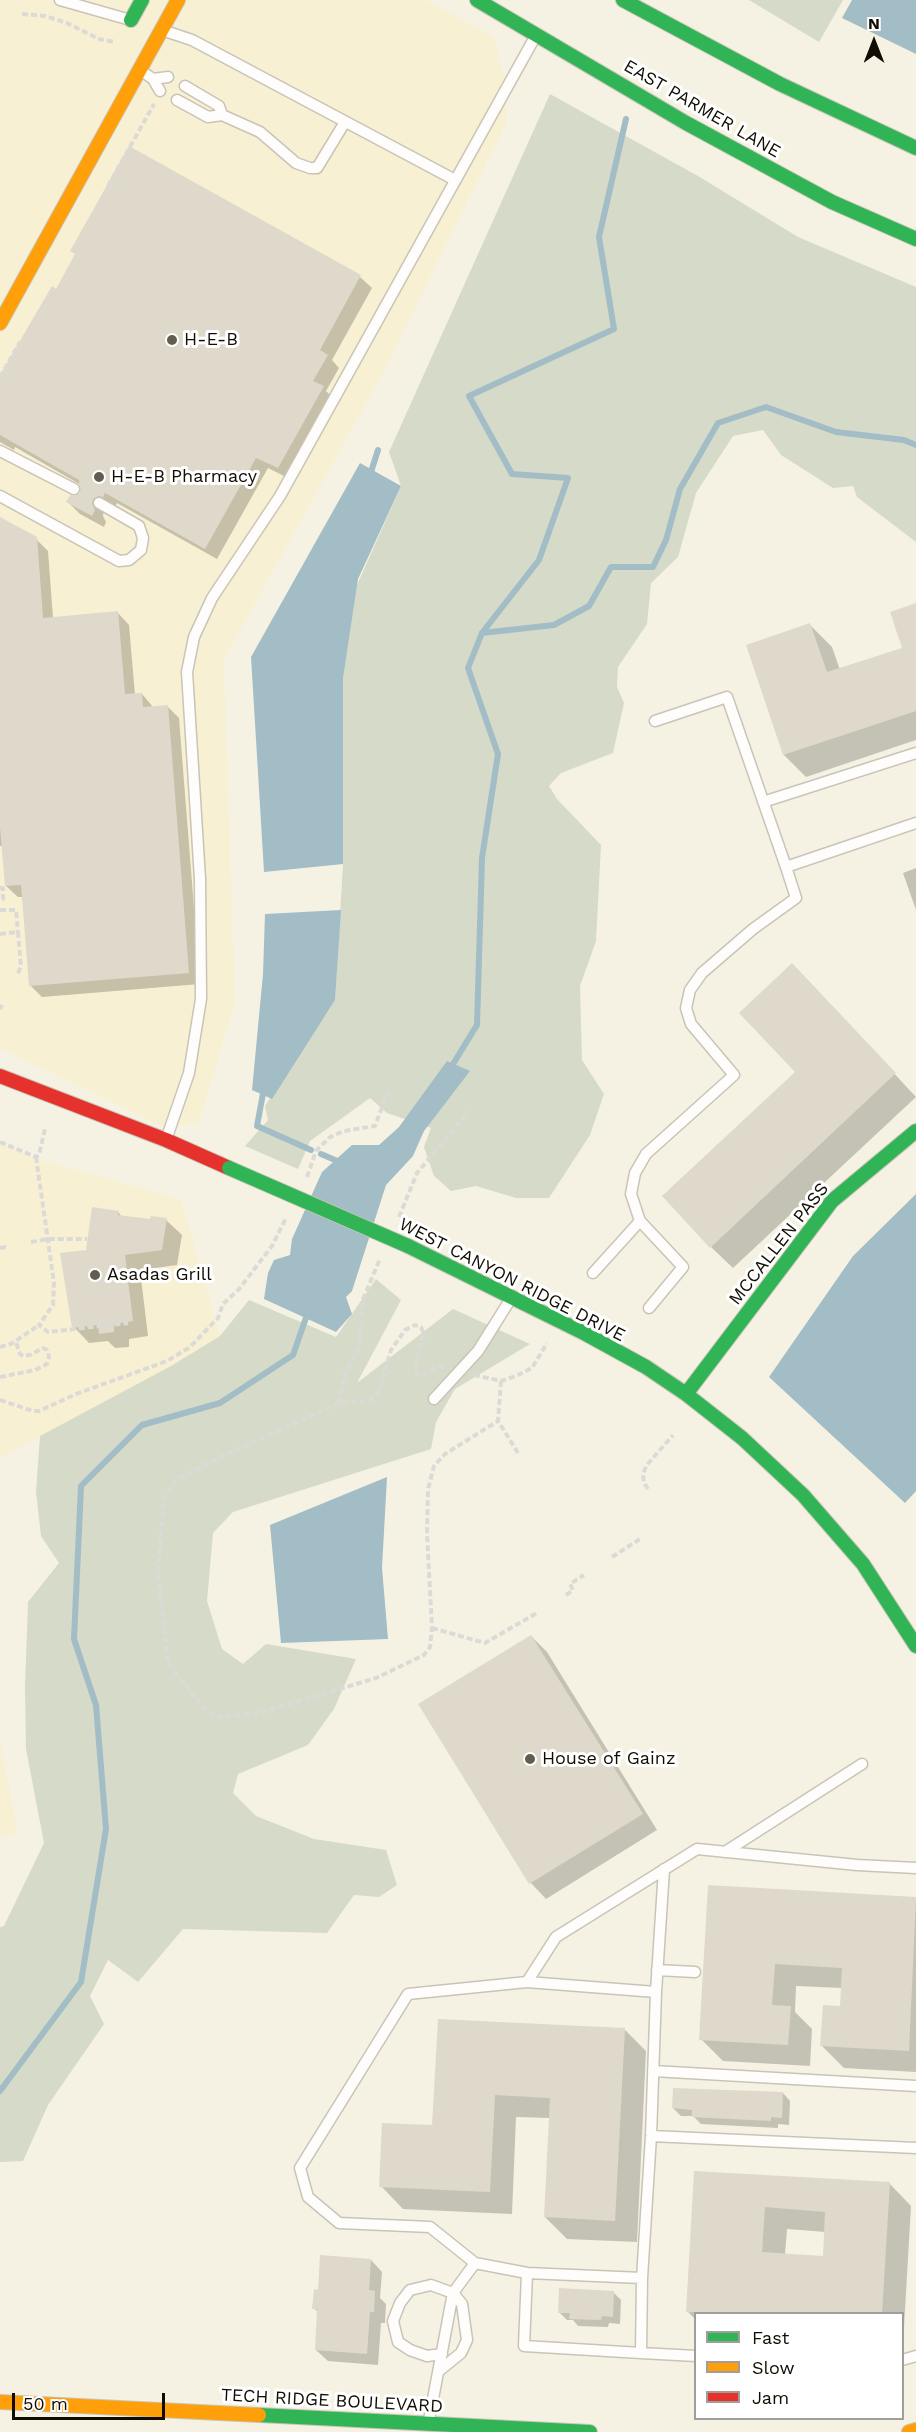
<!DOCTYPE html>
<style>
body{margin:0}
#map{position:relative;width:916px;height:2432px;overflow:hidden;background:#f6f2e3;font-family:"Work Sans",sans-serif}
canvas{display:block}
.legend{position:absolute;left:694px;top:2312px;width:210px;height:108px;box-sizing:border-box;background:#fff;border:2px solid #a09e9a;margin:0;padding:8px 10px;list-style:none;font-size:18px;color:#110d03}
.legend li{display:flex;align-items:center;gap:12px;height:30px}
.legend b{width:30px;border:2px solid #a09e9a}
.north{position:absolute;left:844px;top:12px;width:60px;height:60px;-webkit-text-stroke:4px #fff;paint-order:stroke;rotate:0deg;font-size:16px;font-weight:700;line-height:24px;text-align:center;color:#110d03}
.north::after{content:'';display:block;margin:auto;width:21px;height:27px;background:#110d03;clip-path:polygon(50% 0,100% 100%,50% 72%,0 100%)}
.scale{position:absolute;left:12px;top:2393px;width:153px;height:27px;box-sizing:border-box;border:3px solid #110d03;border-top:0;padding-left:8px;font-size:18px;line-height:21px;white-space:nowrap;color:#110d03;-webkit-text-stroke:4px #fff;paint-order:stroke}
</style>
<div id="map">
<canvas width="916" height="2432"></canvas>
<ul class="legend">
<li><b style="height:8px;background:#30b455"></b>Fast</li>
<li><b style="height:8px;background:#ff9f0a"></b>Slow</li>
<li><b style="height:8px;background:#e5322d"></b>Jam</li>
</ul>
<div class="north">N</div>
<div class="scale">50 m</div>
</div>
<script>
const context = document.querySelector('canvas').getContext('2d');
context.lineJoin = 'round';
function fillPath(path, color) { context.fillStyle = color; context.fill(path, 'evenodd'); }
const poly = rows => new Path2D(rows.map(r => 'M' + r).join(''));
function stroke(path, color, width, dash) { context.strokeStyle = color; context.lineWidth = width; context.lineCap = dash ? 'butt' : 'round'; context.setLineDash(dash || []); context.stroke(path); }
function write(font, color, halo, rows, align = 'center') {
  context.font = font + ' "Work Sans",sans-serif'; context.lineWidth = 6; context.setLineDash([]); context.textBaseline = 'middle'; context.strokeStyle = halo; context.fillStyle = color; for (const [text, x, y, turn = 0] of rows) {
    context.save(); context.translate(x, y); context.rotate((+turn || 0) * Math.PI / 180); context.textAlign = isNaN(turn) ? turn : align; if (halo) context.strokeText(text, 0, 0); context.fillText(text, 0, 0); context.restore();
  }
}
const built = poly([
 [0,0,426,0,495,38,505,86,507,122,384,371,224,659,235,1002,199,1122,166,1128,0,1048],
 [0,1143,36,1159,181,1199,220,1336,171,1366,0,1458],
 [0,1739,18,1834,0,1837]
]);
const green = poly([
 [749,0,843,0,819,42],
 [550,94,698,176,798,237,916,287,916,542,857,497,853,486,833,488,781,455,763,430,733,436,696,493,678,557,651,583,647,624,618,667,617,687,624,703,613,753,561,773,549,786,557,799,601,845,596,941,580,986,582,1060,604,1094,590,1135,549,1198,516,1198,476,1186,451,1191,434,1176,424,1147,431,1128,387,1113,370,1098,310,1141,298,1169,245,1146,268,1120,265,1106,335,1000,343,864,343,679,357,585,401,486,389,452],
 [376,1279,401,1300,357,1383,453,1309,530,1344,455,1389,436,1422,431,1449,233,1512,213,1533,207,1601,222,1649,243,1664,266,1644,356,1659,334,1709,308,1745,238,1774,233,1793,256,1816,314,1839,386,1850,397,1885,379,1897,354,1895,327,1933,183,1929,138,1982,108,1960,90,1996,104,2024,48,2105,23,2161,0,2162,0,1927,4,1926,44,1843,26,1749,25,1686,28,1602,59,1563,41,1536,36,1492,40,1436,171,1366,220,1336,249,1300,336,1337]
]);
const water = poly([
 [852,0,916,0,916,54,842,18],
 [360,463,401,486,358,579,343,679,343,864,264,872,251,657],
 [341,910,335,1000,272,1099,252,1090,263,974,265,914],
 [447,1061,470,1071,424,1131,413,1156,386,1185,352,1291,346,1297,352,1314,336,1332,264,1299,268,1273,274,1260,290,1255,292,1239,322,1172,352,1145,379,1145,399,1127],
 [916,1194,916,1491,905,1503,769,1377,853,1256],
 [387,1477,382,1568,388,1639,281,1643,270,1525]
]);
const shadow = poly([
 [360,277,372,288,332,360,339,368,326,391,334,399,290,479,268,468,217,559,117,503,115,507,104,510,103,516,106,522,104,527,80,514,68,502,82,494,81,485,15,447,14,450,0,442,0,380,57,291],
 [0,519,36,539,48,551,53,618,118,613,129,625,135,695,142,694,153,707,167,706,179,718,200,984,42,997,30,985,23,897,18,897,6,886,3,846,0,846],
 [916,605,916,740,806,777,784,755,810,625,832,647,840,670,904,649],
 [916,868,916,910,903,873],
 [814,987,916,1097,733,1268,711,1247,797,1072],
 [118,1212,122,1217,151,1221,166,1220,182,1235,177,1265,140,1270,148,1336,129,1339,129,1347,115,1348,108,1341,89,1343,74,1327,87,1251],
 [531,1636,547,1652,657,1830,546,1899,531,1883,420,1705],
 [710,1887,916,1899,916,2072,844,2068,822,2046,841,2007,842,1988,796,1986,795,2012,812,2029,810,2066,723,2061,701,2039],
 [439,2020,624,2029,646,2051,637,2242,567,2239,545,2217,550,2118,516,2117,512,2214,403,2209,381,2186,434,2127],
 [783,2093,790,2101,789,2125,778,2124,778,2128,701,2124,693,2116,681,2116,673,2108],
 [696,2172,889,2183,911,2206,903,2345,902,2314,696,2314,696,2320,687,2311],
 [787,2229,826,2232,824,2257,785,2255],
 [371,2260,382,2272,380,2298,386,2304,385,2323,381,2323,378,2365,328,2361,316,2350,319,2313,314,2308,319,2291],
 [613,2292,621,2300,620,2324,609,2323,608,2327,578,2326,573,2320,567,2320,559,2312]
]);
const stream = poly([
 [370,475,378,450],
 [482,633,554,625,589,606,611,567,653,567,666,540,680,489,718,423,766,407,836,432,904,440,916,445],
 [450,1069,477,1025,482,858,498,754,468,668,482,633,539,560,568,478,512,474,469,396,614,329,599,237,626,119],
 [264,1088,257,1126,311,1150],
 [321,1154,342,1163],
 [0,2091,81,1982,106,1829,96,1705,74,1639,81,1486,142,1425,220,1403,293,1355,308,1312]
]);
const building = poly([
 [129,146,361,275,320,350,328,355,313,381,324,386,278,468,256,458,205,549,105,493,103,497,98,496,93,499,92,504,95,510,92,516,66,502,70,495,75,496,80,493,79,480,0,435,0,375,52,286,56,289,75,254,70,251],
 [0,517,37,537,43,618,118,611,125,694,142,693,143,707,168,705,189,973,29,986,21,885,5,886,0,827],
 [916,603,916,711,783,755,746,645,810,623,827,672,902,648,890,612],
 [792,963,896,1073,710,1248,662,1196,795,1072,739,1013],
 [92,1207,119,1211,118,1215,150,1219,151,1216,167,1218,162,1250,125,1255,133,1321,114,1324,114,1332,99,1334,98,1325,72,1328,60,1253,86,1250],
 [531,1635,643,1814,529,1884,418,1704],
 [708,1885,916,1897,909,2051,820,2046,823,2005,840,2006,842,1968,775,1964,772,2005,791,2006,788,2045,699,2040],
 [438,2019,625,2028,615,2221,544,2217,550,2098,495,2095,490,2192,379,2187,382,2123,432,2125],
 [673,2088,783,2092,782,2118,771,2117,771,2121,692,2117,692,2110,672,2108],
 [694,2171,890,2182,882,2313,686,2312],
 [765,2207,825,2212,823,2256,762,2252],
 [320,2255,371,2259,369,2290,375,2291,374,2312,370,2312,367,2354,315,2350,317,2309,312,2309,314,2289,318,2290],
 [559,2288,614,2291,613,2317,602,2316,601,2320,569,2319,570,2313,558,2313]
]);
const path = poly([
 [22,14,45,16,67,23,99,39,115,42],
 [108,186,154,104],
 [0,377,20,342],
 [0,888,3,888,3,899,0,899],
 [0,910,16,910,18,932],
 [0,934,18,932,21,966,17,976],
 [0,1009,2,1005],
 [0,1142,36,1157,39,1155,45,1129],
 [36,1157,54,1283,53,1305,39,1325,48,1332,128,1323],
 [307,1177,316,1151,330,1137,344,1131,375,1126,389,1089],
 [399,1217,417,1173,469,1111],
 [31,1242,47,1239,87,1239],
 [0,1248,6,1247],
 [0,1347,11,1344,39,1325],
 [444,1367,436,1367,425,1374,417,1374,416,1364,424,1334,421,1327,415,1325,405,1330,391,1350,379,1392,369,1401,339,1403,229,1453,176,1480,164,1497,158,1573,168,1663,207,1712,219,1717,263,1712,376,1678,424,1655,430,1647,432,1628,427,1534,428,1489,434,1466,445,1454,498,1421],
 [474,1375,501,1381,516,1376,532,1368,547,1343],
 [0,1377,35,1370,47,1364,49,1357,47,1350,43,1348,30,1355,23,1356,20,1354,16,1342],
 [501,1381,498,1421,518,1453],
 [0,1400,33,1411,39,1411,76,1394,167,1361,190,1347,218,1318,223,1304,239,1289,272,1246,286,1218],
 [339,1403,345,1373,360,1345,363,1299,380,1259],
 [648,1489,644,1483,643,1475,646,1466,673,1435],
 [612,1557,640,1539],
 [566,1595,573,1590,570,1584,584,1575],
 [432,1628,485,1643,537,1613]
]);
const lane = poly([
 [60,0,127,19],
 [165,31,192,40,455,180],
 [143,72,153,79,168,77],
 [153,79,160,91],
 [185,86,219,106,222,115,260,132,296,163,310,168,317,168,345,122],
 [177,100,208,117,222,115],
 [0,451,74,489],
 [0,496,119,561,129,560,141,550,143,538,139,526,99,503],
 [655,721,727,697,786,867,916,823],
 [763,802,916,753],
 [167,1137,189,1073,201,999,200,879,187,672,194,637,212,598,280,496,535,37],
 [593,1273,640,1221],
 [649,1308,683,1267,640,1221,631,1194,635,1173,646,1154,734,1075,691,1024,686,1008,690,990,702,973,753,929,796,898,786,867],
 [434,1399,478,1351,510,1300],
 [725,1852,862,1764],
 [657,1970,695,1972],
 [656,1992,664,1869],
 [653,2071,916,2086],
 [651,2136,916,2148],
 [475,2263,527,2273,642,2278,651,2136,656,1992,527,1982],
 [527,2273,524,2346,641,2353,642,2278],
 [641,2353,696,2356],
 [902,2360,916,2356],
 [440,2370,461,2353,467,2340,462,2304,453,2293,431,2285,410,2290,400,2303,393,2321,398,2342,410,2350,427,2356,442,2354],
 [429,2420,453,2293,475,2263,430,2227,339,2223,308,2197,300,2168,408,1994,527,1982,556,1937,697,1849,857,1865,916,1868]
]);
const fast = poly([
 [477,0,686,123,832,202,916,239],
 [623,0,780,84,916,148],
 [131,20,142,0],
 [408,1246,584,1333,646,1367,686,1394,742,1438,803,1495,863,1564,916,1646],
 [686,1394,832,1201,916,1131],
 [259,2415,590,2432]
]);
const slow = poly([
 [0,323,178,0],
 [0,2402,259,2415],
 [909,2432,916,2430]
]);
const jam = poly([
 [0,1076,166,1140,229,1168]
]);
const fastBridge = poly([
 [229,1168,408,1246]
]);
const markers = [
 [172,340,6,"#615d51"],
 [99,477,6,"#615d51"],
 [95,1275,6,"#615d51"],
 [530,1759,6,"#615d51"]
];
const streetNames = [
 ["EAST PARMER LANE",702,109,30],
 ["MCCALLEN PASS",779,1244,-52],
 ["WEST CANYON RIDGE DRIVE",512,1280,27],
 ["TECH RIDGE BOULEVARD",332,2401,3]
];
const poiNames = [
 ["H-E-B",184,340],
 ["H-E-B Pharmacy",111,477],
 ["Asadas Grill",107,1275],
 ["House of Gainz",542,1759]
];
fillPath(built, '#f8f0d2');
fillPath(green, '#d6dac8');
fillPath(water, '#a2bdc5');
fillPath(shadow, '#0003');
stroke(stream, '#a2bdc5', 6);
fillPath(building, '#dfd9cc');
stroke(lane, '#c8c4b7', 13);
stroke(fast, '#c8c4b7', 16);
stroke(slow, '#c8c4b7', 16);
stroke(jam, '#c8c4b7', 16);
stroke(path, '#dcdad6', 4, [6, 3]);
stroke(lane, '#fefdfb', 10);
stroke(fast, '#30b455', 14);
stroke(slow, '#ff9f0a', 14);
stroke(jam, '#e5322d', 14);
stroke(fastBridge, '#c8c4b7', 16, []);
stroke(fastBridge, '#30b455', 14);
for (const [x, y, r, color] of markers) { const dot = new Path2D(); dot.arc(x, y, r, 0, 2 * Math.PI); context.fillStyle = color; context.fill(dot); stroke(dot, '#fff', 2); }
write('18px', '#110d03', '#fff', streetNames);
write('18px', '#110d03', '#fff', poiNames, 'left');
</script>
